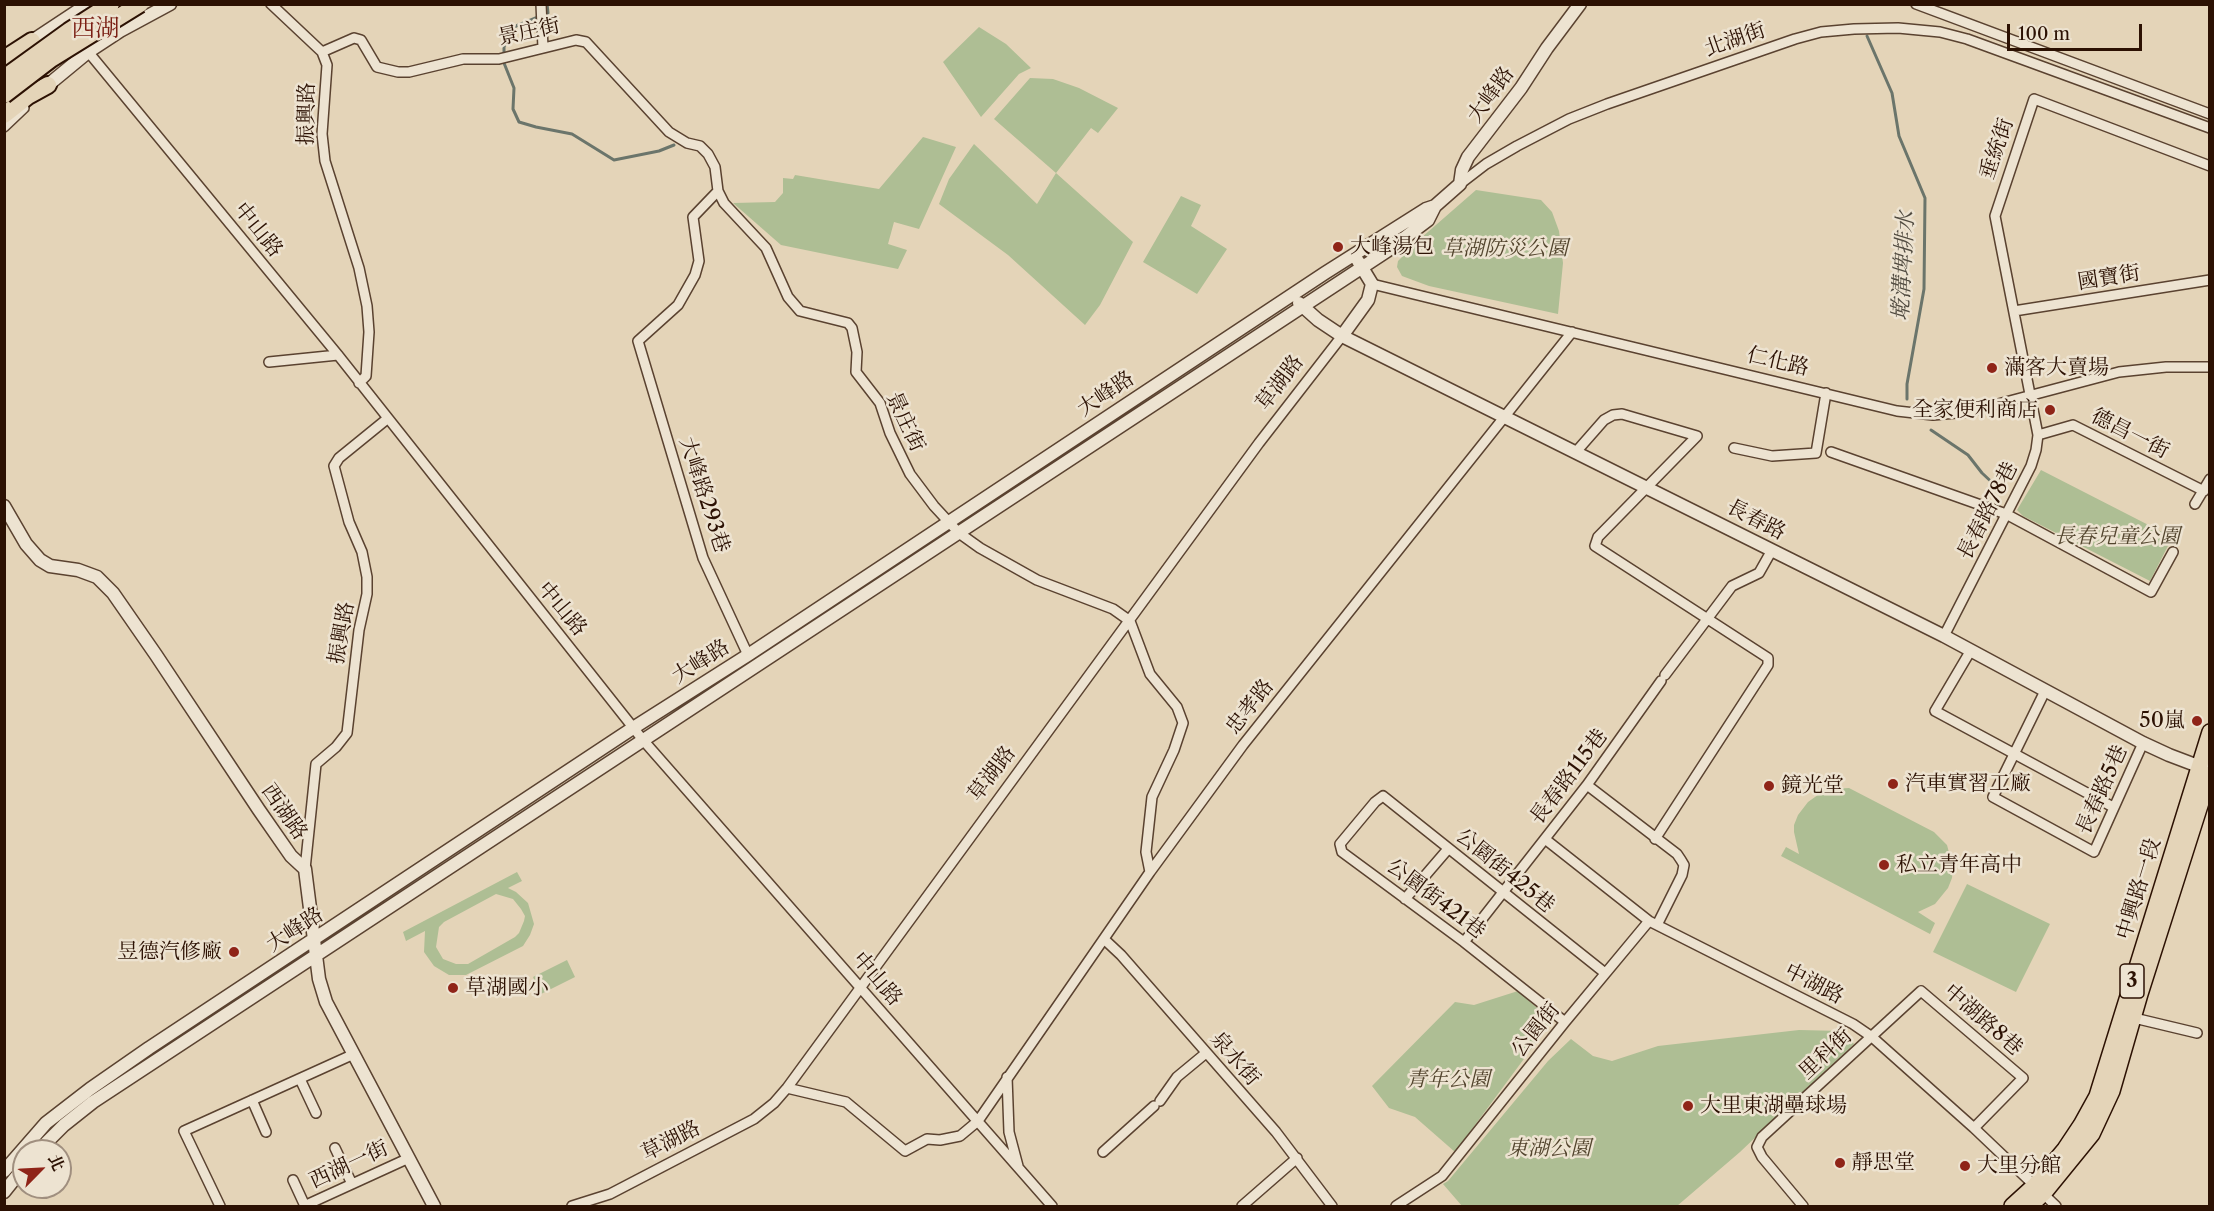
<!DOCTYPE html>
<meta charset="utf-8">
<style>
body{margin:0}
#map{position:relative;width:2214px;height:1211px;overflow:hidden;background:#e4d4b8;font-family:"Libre Caslon Text","Noto Serif TC",serif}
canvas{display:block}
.frame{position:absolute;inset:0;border:6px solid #2c1103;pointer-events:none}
.north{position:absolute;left:12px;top:1139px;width:60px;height:60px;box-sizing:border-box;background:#ede3d1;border:2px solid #a08f7f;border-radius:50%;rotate:66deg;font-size:16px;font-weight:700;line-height:24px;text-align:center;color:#2c1103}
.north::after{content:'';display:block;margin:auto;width:21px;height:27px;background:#8f2418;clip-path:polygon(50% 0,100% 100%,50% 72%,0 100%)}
.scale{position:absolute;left:2007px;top:24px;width:135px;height:27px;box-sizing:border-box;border:3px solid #2c1103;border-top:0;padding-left:8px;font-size:18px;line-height:21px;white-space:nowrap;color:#2c1103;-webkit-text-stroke:4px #ede3d1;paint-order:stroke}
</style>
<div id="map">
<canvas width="2214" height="1211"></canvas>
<div class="frame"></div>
<div class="north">北</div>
<div class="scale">100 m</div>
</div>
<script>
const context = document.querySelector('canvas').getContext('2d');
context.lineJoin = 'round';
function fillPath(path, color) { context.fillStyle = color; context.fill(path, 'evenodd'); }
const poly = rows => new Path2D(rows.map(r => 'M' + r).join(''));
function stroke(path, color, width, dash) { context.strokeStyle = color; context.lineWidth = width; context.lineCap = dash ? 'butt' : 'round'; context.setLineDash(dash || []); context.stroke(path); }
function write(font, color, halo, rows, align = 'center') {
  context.font = font + ' "Libre Caslon Text","Noto Serif TC",serif'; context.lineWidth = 5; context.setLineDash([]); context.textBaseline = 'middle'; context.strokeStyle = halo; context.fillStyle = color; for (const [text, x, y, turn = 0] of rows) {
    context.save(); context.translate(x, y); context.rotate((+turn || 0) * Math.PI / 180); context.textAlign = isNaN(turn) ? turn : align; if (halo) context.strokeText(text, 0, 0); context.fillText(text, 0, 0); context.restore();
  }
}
const green = poly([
 [979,27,1006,44,1031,68,1019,74,981,117,943,62],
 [1030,78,1053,79,1079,88,1118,108,1098,133,1091,128,1056,173,1133,242,1100,305,1085,325,1008,255,939,204,949,179,974,144,1037,204,1056,173,994,119],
 [923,137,956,147,919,229,894,222,888,244,907,250,898,269,781,245,733,203,775,202,783,193,783,178,793,179,795,175,879,189],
 [1476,190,1541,200,1552,212,1559,231,1563,263,1558,314,1429,286,1402,276,1397,267,1398,261,1421,238],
 [1181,196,1201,205,1191,226,1227,249,1197,294,1143,262],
 [2041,470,2168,535,2170,542,2150,581,2023,516,2017,510],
 [1849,788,1934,832,1947,845,1953,868,1952,878,1948,888,1935,904,1918,912,1935,923,1930,934,1781,856,1786,847,1799,854,1794,832,1794,825,1798,815,1808,802,1822,792,1831,789],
 [517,872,522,881,508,888,516,892,528,903,534,924,530,935,523,946,466,975,449,975,434,966,424,952,425,931,406,941,403,932],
 [496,894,513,899,521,909,525,916,524,921,519,933,515,937,468,964,456,964,443,959,436,947,439,927,444,922],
 [1967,884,2050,924,2016,992,1933,952],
 [567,960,575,977,541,994,533,977],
 [1518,991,1552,1021,1455,1152,1415,1117,1389,1108,1372,1086,1455,1002,1474,1005],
 [1799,1030,1843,1031,1854,1044,1740,1152,1677,1206,1462,1206,1443,1184,1448,1181,1548,1061,1571,1039,1593,1056,1612,1061,1658,1046]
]);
const stream = poly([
 [547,4,548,13,516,26,511,31,504,47,504,63,514,88,513,109,519,122,536,127,572,134,614,160,659,151,674,145],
 [1867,36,1892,93,1899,136,1925,198,1924,289,1907,384,1907,399],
 [1931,430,1968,455,1982,473,1998,488]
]);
const minor = poly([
 [271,4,322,52,327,65,322,134,325,161,359,268,367,306,369,332,366,376,359,383],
 [541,4,543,48],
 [1916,4,2210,114],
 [85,48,338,355,643,740,1052,1206],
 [322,52,354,38,361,40,377,67,398,72,409,72,463,59,499,59,576,40,586,42,669,132,687,143,700,146,708,154,715,167,718,191,724,203,766,248,788,297,800,311,848,323,852,328,857,352,856,372,880,403,890,433,910,474,934,506,959,533,980,548,1037,580,1113,609,1130,621,1150,674,1177,707,1183,723,1174,750,1152,797,1146,852,1150,872],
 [4,127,24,108],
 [1460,184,1486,164,1517,146,1569,119,1607,104,1795,39,1821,32,1854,29,1898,28,1940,32,1967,39,2210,128],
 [718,191,693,217,699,261,695,275,678,305,638,341,703,558,748,655],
 [1372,284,1897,411,1933,415,1968,412,2119,372,2166,367,2210,367],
 [2014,311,2210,280],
 [269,362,338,355],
 [2038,435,2073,425,2204,491],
 [1734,448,1772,456,1816,453,1826,393],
 [1831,452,2006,514,2151,592,2173,552],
 [1575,453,1604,420,1613,415,1622,414,1697,436,1598,537,1595,546,1768,658,1768,665,1655,839],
 [2195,504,2210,479],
 [1944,636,2031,466,2036,450,2038,435,1995,216,2034,99,2210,166],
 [1971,650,1935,711,2113,807],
 [1665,675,1732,586,1759,573,1772,550],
 [2045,691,1993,797,2094,852,2143,743],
 [1587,785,1677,854,1681,860,1684,865,1682,875,1657,925],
 [1545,839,1649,921,1853,1024,1872,1037,1974,1128,2056,1206],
 [305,869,316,764,336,747,347,733,359,630,367,594,367,577,362,552,349,522,334,466,339,458,387,419],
 [1405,899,1448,849],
 [1105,940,1121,955,1276,1132,1332,1206],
 [1464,942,1587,785,1661,681],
 [2130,1017,2197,1033],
 [1565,1022,1464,942,1342,852,1340,844,1375,802,1383,796,1605,973],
 [1007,1077,1009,1132,1018,1166],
 [300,1079,316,1113],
 [787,1088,846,1102,905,1151,927,1139,940,1140,960,1136,978,1121,1150,872,1243,745,1572,332],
 [252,1100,266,1132],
 [1160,1101,1177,1077,1206,1053],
 [335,1148,352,1184],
 [1103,1152,1154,1106],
 [293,1180,305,1206],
 [220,1206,184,1131,354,1054],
 [304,1206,409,1158],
 [572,1206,610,1194,754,1119,774,1103,787,1088,1259,443,1342,336],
 [1242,1206,1297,1158],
 [1396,1206,1442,1176,1565,1022,1649,921],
 [1803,1206,1762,1157,1757,1147,1762,1137,1921,991,2023,1078,1974,1128]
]);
const tertiary = poly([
 [27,47,32,41,88,4],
 [48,85,88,52,120,31,170,4],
 [1299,303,1318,320,1342,336,1944,636,2143,743,2169,755,2206,769],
 [1342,336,1368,300,1372,284,1358,261],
 [4,506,26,544,40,560,50,566,78,570,97,577,113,593,156,655,259,810,291,856,305,869,319,979,326,1002,434,1206],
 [38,1151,64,1125,93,1102,1387,251,1428,220,1435,206,1460,184,1462,170,1468,157,1521,88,1547,48,1580,4],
 [4,1171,46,1123,90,1089,149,1048,633,728,748,655,1325,273,1426,209,1435,206],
 [4,1192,24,1167]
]);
const primary = poly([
 [2012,1206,2035,1185,2065,1149,2081,1125,2097,1096,2210,732],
 [2030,1206,2044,1193,2092,1134,2112,1091,2140,994,2210,774]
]);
const trunk = poly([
 [4,59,32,41],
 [4,115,28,96,48,85]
]);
const trunkBridge = poly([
 [4,78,69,31,111,4],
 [4,95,51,59,140,4]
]);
const markers = [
 [1338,247,6,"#8f2418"],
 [1992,368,6,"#8f2418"],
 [2050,410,6,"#8f2418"],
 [2197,721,6,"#8f2418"],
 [1893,784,6,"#8f2418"],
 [1769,786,6,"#8f2418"],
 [1884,865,6,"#8f2418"],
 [234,952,6,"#8f2418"],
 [453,988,6,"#8f2418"],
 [1688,1106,6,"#8f2418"],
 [1840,1163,6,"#8f2418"],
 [1965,1166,6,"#8f2418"]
];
const shields = [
 [2132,981,24]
];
const shieldNames = [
 ["3",2132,981]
];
const streetNames = [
 ["景庄街",529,32,-12],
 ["北湖街",1735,40,-19],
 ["大峰路",1491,95,-54],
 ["振興路",307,114,-89],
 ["垂統街",1997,149,-71],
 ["中山路",258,230,51],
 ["國寶街",2109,278,-9],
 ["仁化路",1778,362,13],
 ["草湖路",1280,383,-53],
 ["大峰路",1106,394,-34],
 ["景庄街",905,422,65],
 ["德昌一街",2130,434,27],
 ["大峰路293巷",704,495,72],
 ["長春路78巷",1988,511,-63],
 ["長春路",1756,520,27],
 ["中山路",562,609,50],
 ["振興路",342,633,-80],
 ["大峰路",701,662,-32],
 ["忠孝路",1250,707,-52],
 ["草湖路",992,774,-53],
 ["長春路115巷",1569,777,-53],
 ["長春路5巷",2102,790,-66],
 ["西湖路",284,812,55],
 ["公園街425巷",1505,871,39],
 ["中興路一段",2139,889,-73],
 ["公園街421巷",1436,899,37],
 ["大峰路",295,930,-33],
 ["中山路",877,979,49],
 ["中湖路",1814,984,27],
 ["中湖路8巷",1983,1020,41],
 ["公園街",1536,1030,-51],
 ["里科街",1826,1054,-43],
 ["泉水街",1235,1059,49],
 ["草湖路",671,1141,-27],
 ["西湖一街",349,1165,-25]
];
const poiNames = [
 ["大峰湯包",1350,247],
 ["滿客大賣場",2004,368],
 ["全家便利商店",2038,410,"right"],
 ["50嵐",2185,721,"right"],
 ["汽車實習工廠",1905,784],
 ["鏡光堂",1781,786],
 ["私立青年高中",1896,865],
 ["昱德汽修廠",222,952,"right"],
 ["草湖國小",465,988],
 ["大里東湖壘球場",1700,1106],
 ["靜思堂",1852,1163],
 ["大里分館",1977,1166]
];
const parkNames = [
 ["草湖防災公園",1505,249],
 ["長春兒童公園",2117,537],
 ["青年公園",1448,1080],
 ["東湖公園",1549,1149]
];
const waterNames = [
 ["墘溝埤排水",1904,266,-87]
];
const quarterNames = [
 ["西湖",95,29]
];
fillPath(green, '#aebe94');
stroke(stream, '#6b756b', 3);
stroke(minor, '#5a4230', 12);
stroke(tertiary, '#5a4230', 15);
stroke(primary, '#2c1103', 18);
stroke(trunk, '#2c1103', 20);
stroke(minor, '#ede3d1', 9);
stroke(tertiary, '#ede3d1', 12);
stroke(primary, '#e4d4b8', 15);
stroke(trunk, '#e4d4b8', 16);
stroke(trunkBridge, '#2c1103', 20, []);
stroke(trunkBridge, '#e4d4b8', 16);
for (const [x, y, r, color] of markers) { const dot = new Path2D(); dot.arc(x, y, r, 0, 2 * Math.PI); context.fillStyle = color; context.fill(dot); stroke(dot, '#ede3d1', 2); }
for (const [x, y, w] of shields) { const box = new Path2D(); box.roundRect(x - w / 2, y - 17, w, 34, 4.5); context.fillStyle = '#ede3d1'; context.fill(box); stroke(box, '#2c1103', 1.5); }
write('bold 20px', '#2c1103', null, shieldNames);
write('21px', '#2c1103', '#ede3d1', streetNames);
write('21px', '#2c1103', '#ede3d1', poiNames, 'left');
write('italic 21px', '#53452e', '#ede3d1', parkNames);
write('italic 22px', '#514b40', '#ede3d1', waterNames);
write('24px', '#7a1f14', '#ede3d1', quarterNames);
</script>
